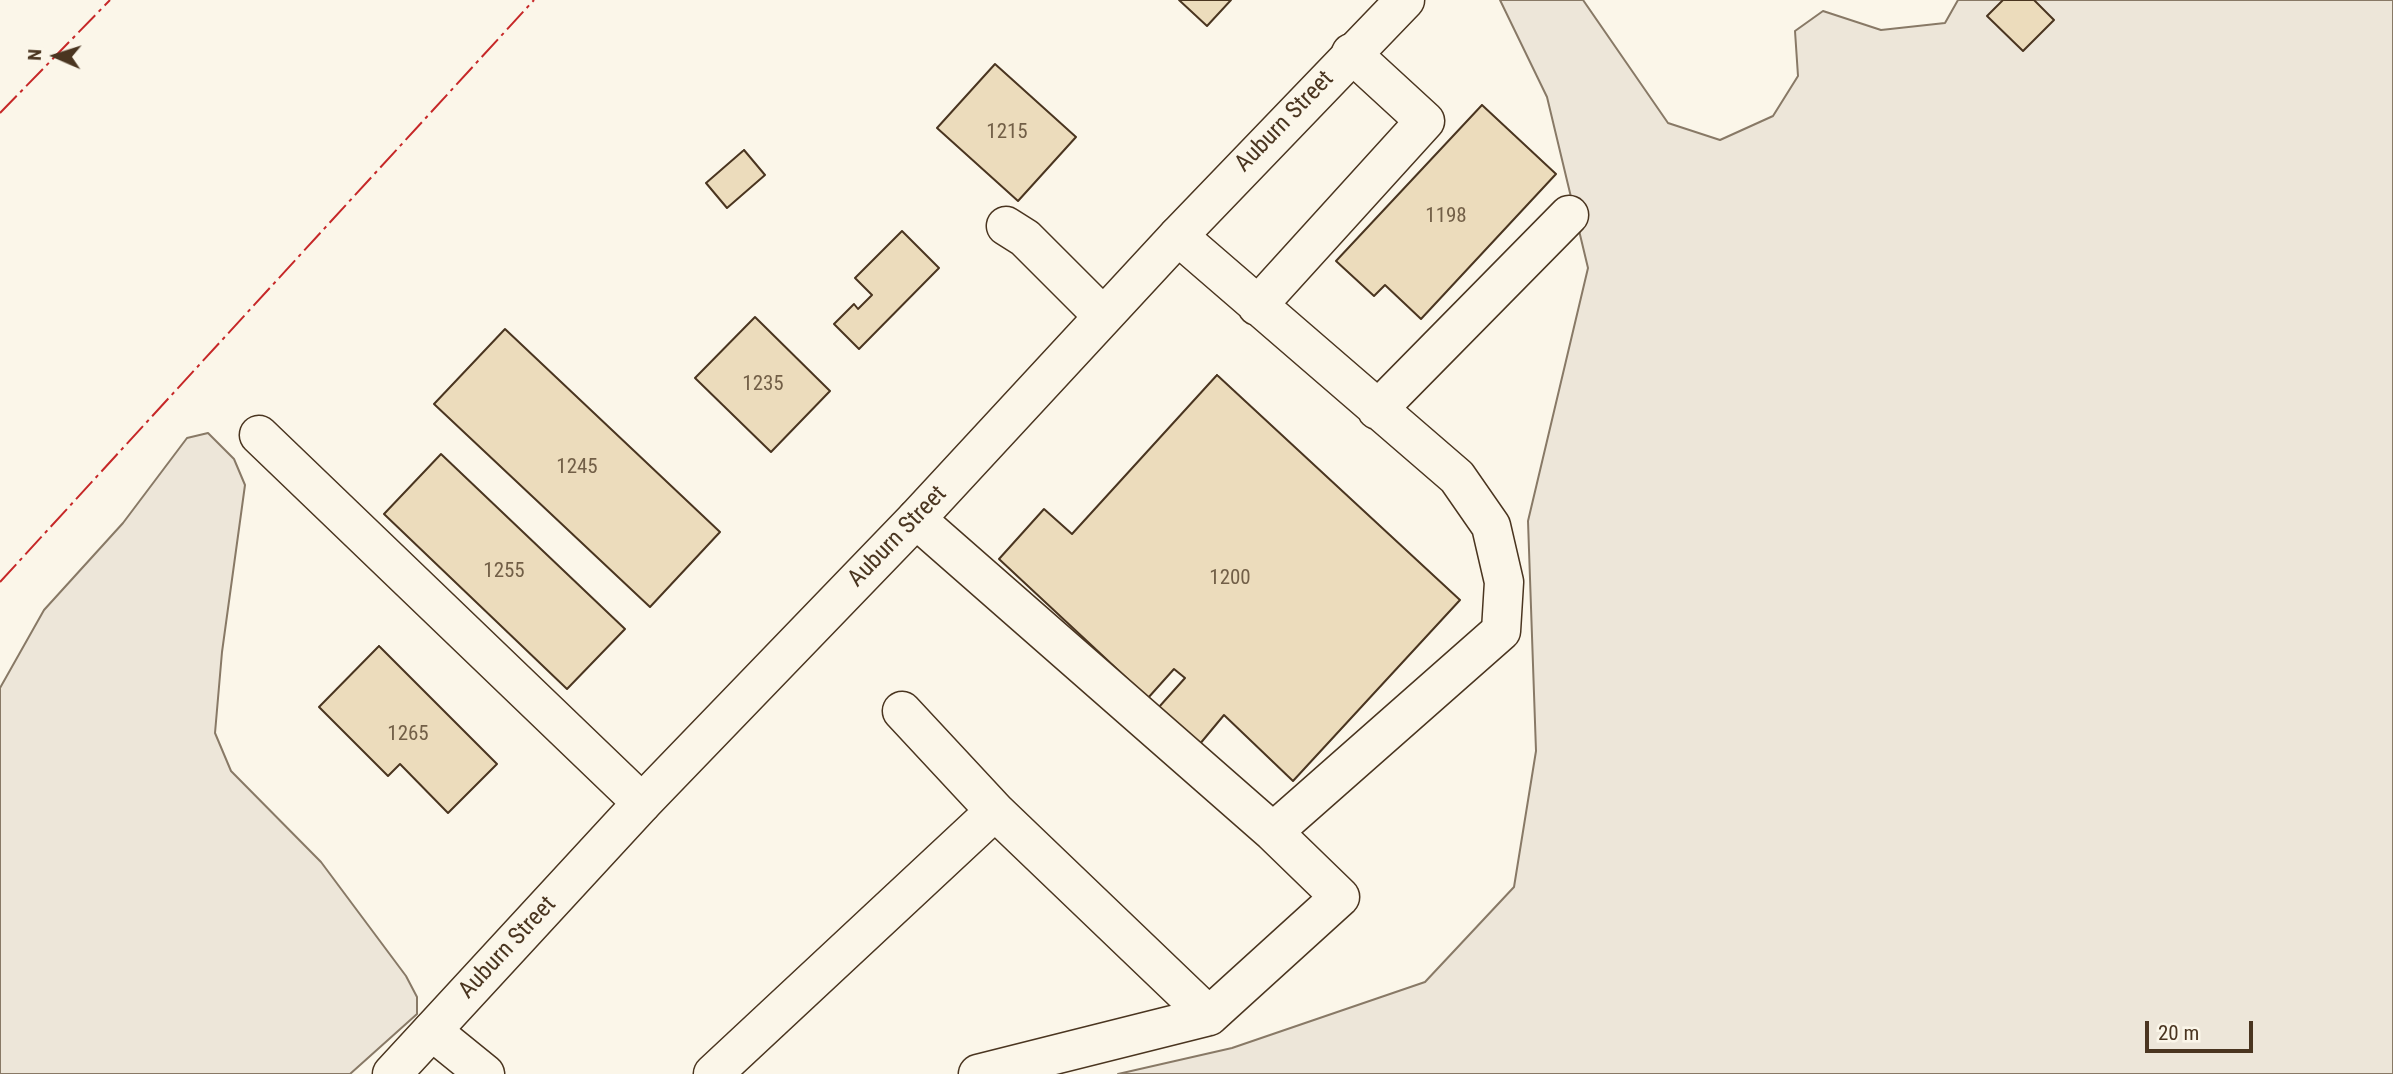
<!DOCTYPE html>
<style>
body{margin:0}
#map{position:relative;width:2393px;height:1074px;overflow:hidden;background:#fbf6e9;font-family:"Roboto Condensed",sans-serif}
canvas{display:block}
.north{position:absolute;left:21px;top:21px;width:70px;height:70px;-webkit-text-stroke:5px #fbf6e9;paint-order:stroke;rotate:273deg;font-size:19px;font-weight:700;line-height:28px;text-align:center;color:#4a3520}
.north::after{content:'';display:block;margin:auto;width:24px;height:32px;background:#4a3520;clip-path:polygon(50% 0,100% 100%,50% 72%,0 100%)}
.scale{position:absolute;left:2145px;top:1021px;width:108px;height:32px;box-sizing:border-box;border:4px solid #4a3520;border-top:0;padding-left:9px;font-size:21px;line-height:24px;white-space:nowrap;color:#4a3520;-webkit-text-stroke:5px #fbf6e9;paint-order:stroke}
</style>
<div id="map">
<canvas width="2393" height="1074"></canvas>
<div class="north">N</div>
<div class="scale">20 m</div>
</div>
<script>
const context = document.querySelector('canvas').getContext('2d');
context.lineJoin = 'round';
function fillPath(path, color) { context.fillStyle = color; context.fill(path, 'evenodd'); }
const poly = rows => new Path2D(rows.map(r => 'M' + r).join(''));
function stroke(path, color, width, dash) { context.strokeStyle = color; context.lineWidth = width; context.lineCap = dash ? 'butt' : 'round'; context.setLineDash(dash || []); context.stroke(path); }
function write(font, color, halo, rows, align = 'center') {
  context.font = font + ' "Roboto Condensed",sans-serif'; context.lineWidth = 5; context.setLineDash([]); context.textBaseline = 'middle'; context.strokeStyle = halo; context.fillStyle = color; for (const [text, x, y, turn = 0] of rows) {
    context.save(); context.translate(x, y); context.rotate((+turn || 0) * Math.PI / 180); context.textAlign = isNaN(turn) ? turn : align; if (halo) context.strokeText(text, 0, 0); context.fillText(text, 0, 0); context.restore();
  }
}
const green = poly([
 [1500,0,1583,0,1668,123,1720,140,1773,116,1798,76,1795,31,1823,11,1881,30,1945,23,1958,0,2393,0,2393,1074,1118,1074,1232,1048,1425,982,1514,887,1536,751,1528,521,1588,268,1547,97,1500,0],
 [208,433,234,459,245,485,222,652,215,733,231,771,321,862,406,976,417,997,417,1014,350,1074,0,1074,0,688,44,610,123,523,187,438,208,433]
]);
const building = poly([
 [1179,0,1231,0,1207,26,1179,0],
 [2003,0,2034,0,2054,20,2023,51,1987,16,2003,0],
 [995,64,1076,137,1018,201,937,128,995,64],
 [1482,105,1556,174,1421,319,1385,285,1374,296,1336,261,1482,105],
 [744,150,765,175,727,208,706,183,744,150],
 [902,231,939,268,859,349,834,324,854,304,858,309,872,295,855,278,902,231],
 [755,317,830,391,771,452,695,378,755,317],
 [505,329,720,532,650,607,434,404,505,329],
 [1217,375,1460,600,1293,781,1224,715,1199,745,1159,707,1185,678,1174,669,1148,698,999,559,1044,509,1072,534,1217,375],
 [441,454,625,629,567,689,384,514,441,454],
 [379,646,497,764,448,813,400,764,388,776,319,707,379,646]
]);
const minor = poly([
 [1006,226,1025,238,1103,316],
 [1178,236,1457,477,1491,526,1504,582,1501,631,1273,832],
 [1257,306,1425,121,1351,53],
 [1377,410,1569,215],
 [259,435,642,803],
 [916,519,1273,832,1340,897,1209,1016,978,1074],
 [902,711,995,811],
 [432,1031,485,1074],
 [713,1074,995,811,1209,1016]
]);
const major = poly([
 [392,1074,642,803,916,519,1178,236,1405,0]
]);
const power = poly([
 [0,113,110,0],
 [0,582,534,0]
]);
const numberNames = [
 ["1215",1007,133],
 ["1198",1446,217],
 ["1235",763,385],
 ["1245",577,468],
 ["1255",504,572],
 ["1200",1230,579],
 ["1265",408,735]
];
const streetNames = [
 ["Auburn Street",1285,122,-46],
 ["Auburn Street",898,537,-46],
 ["Auburn Street",508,948,-47]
];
fillPath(green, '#ede6d9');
stroke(green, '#887966', 2);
fillPath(building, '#ecdcbc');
stroke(building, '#4a3520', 2);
stroke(minor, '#4a3520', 41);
stroke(major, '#4a3520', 41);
stroke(minor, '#fbf6e9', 38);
stroke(major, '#fbf6e9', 38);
stroke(power, '#c62828', 2, [24, 5, 3.5, 5]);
write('21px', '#725f47', null, numberNames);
write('24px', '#4a3520', '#fbf6e9', streetNames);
</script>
